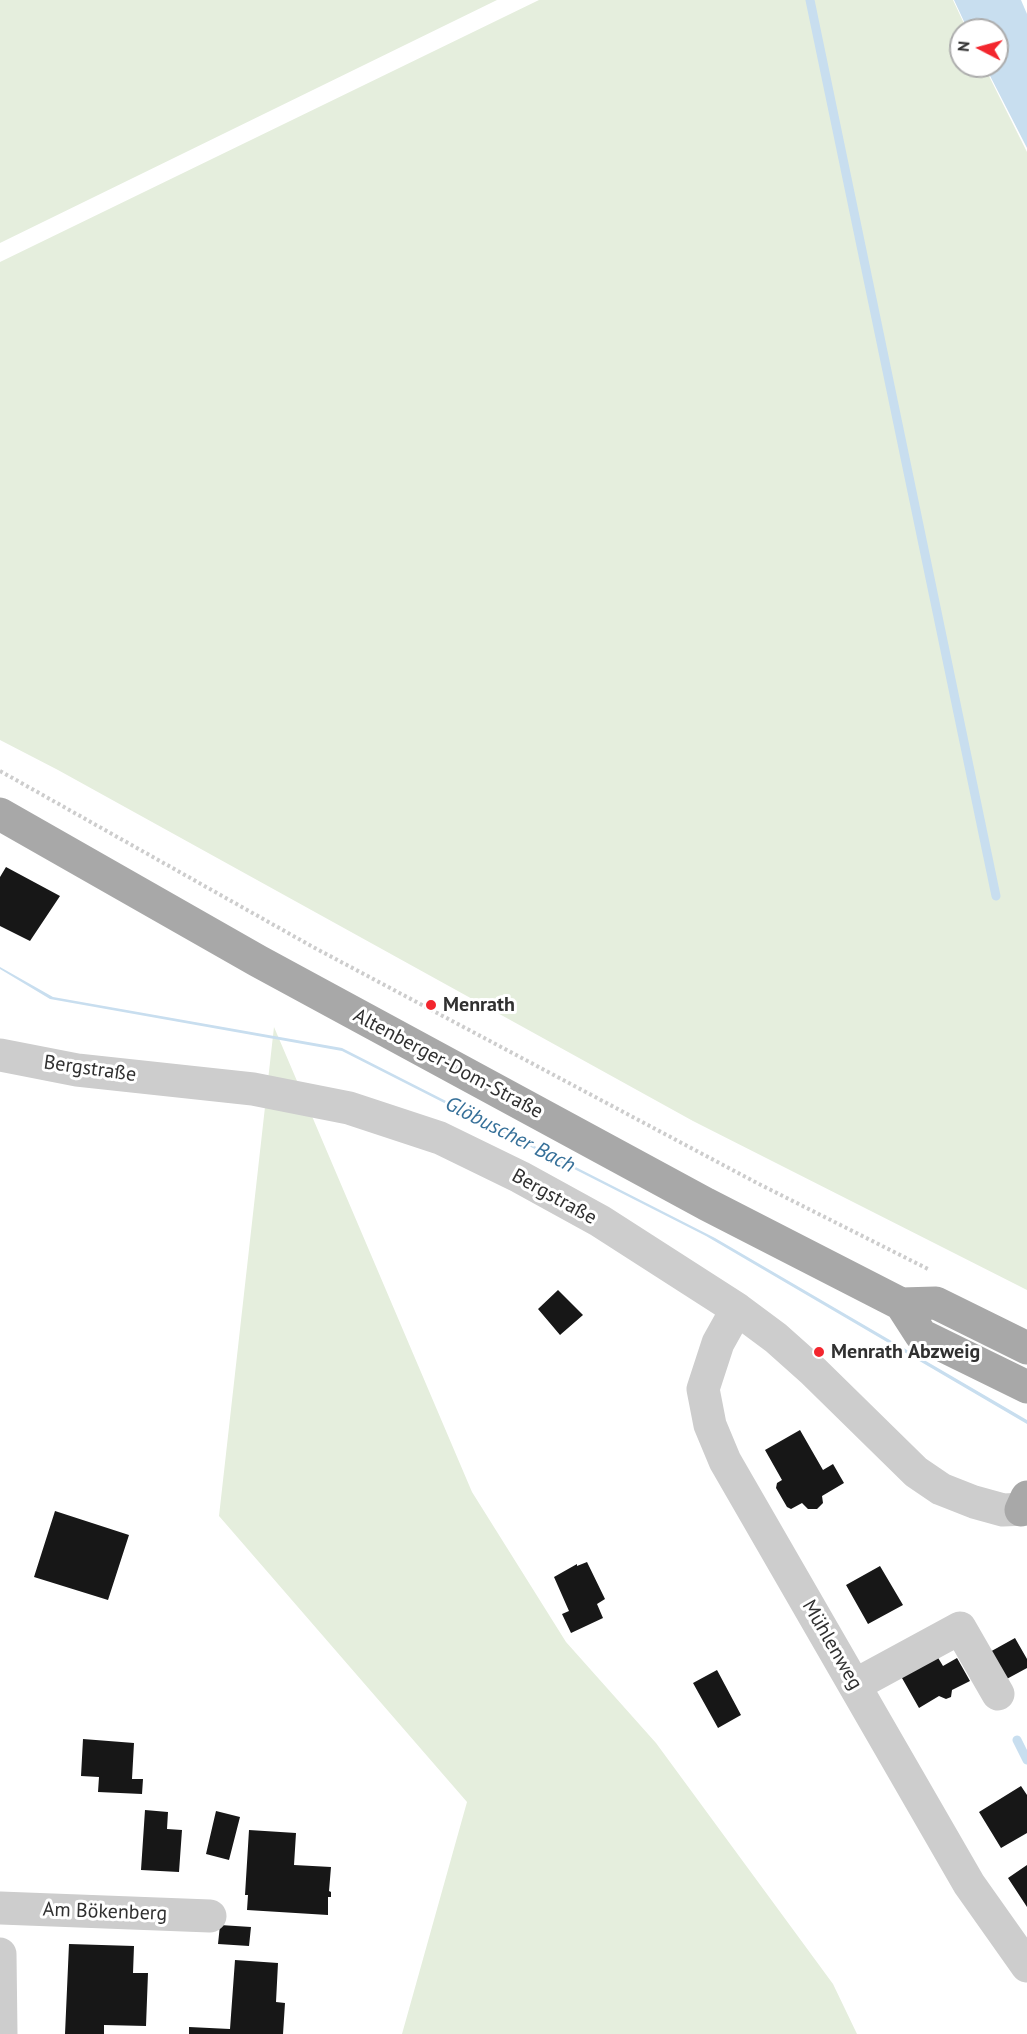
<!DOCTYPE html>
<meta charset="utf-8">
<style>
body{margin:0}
#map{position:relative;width:1027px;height:2034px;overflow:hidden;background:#fff;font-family:"PT Sans",sans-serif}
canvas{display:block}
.north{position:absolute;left:949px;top:18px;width:60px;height:60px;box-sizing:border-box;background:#fff;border:2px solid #acacac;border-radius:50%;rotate:276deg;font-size:16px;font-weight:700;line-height:24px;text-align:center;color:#303030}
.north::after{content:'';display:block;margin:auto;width:21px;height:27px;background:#f3262e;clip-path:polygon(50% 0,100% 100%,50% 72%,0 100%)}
</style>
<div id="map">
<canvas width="1027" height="2034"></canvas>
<div class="north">N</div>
</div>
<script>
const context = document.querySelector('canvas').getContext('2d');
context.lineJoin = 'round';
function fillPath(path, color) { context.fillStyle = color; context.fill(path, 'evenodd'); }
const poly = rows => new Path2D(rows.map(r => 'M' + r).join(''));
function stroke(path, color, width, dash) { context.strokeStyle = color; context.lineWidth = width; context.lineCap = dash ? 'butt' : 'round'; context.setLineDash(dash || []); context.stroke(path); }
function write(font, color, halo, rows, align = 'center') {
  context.font = font + ' "PT Sans",sans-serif'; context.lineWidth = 6; context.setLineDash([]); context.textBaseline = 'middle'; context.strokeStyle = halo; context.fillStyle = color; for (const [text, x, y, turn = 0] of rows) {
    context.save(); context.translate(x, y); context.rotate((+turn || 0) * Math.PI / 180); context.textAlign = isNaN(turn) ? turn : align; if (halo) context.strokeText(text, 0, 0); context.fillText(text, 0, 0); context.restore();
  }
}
const green = poly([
 [0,0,497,0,0,243],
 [539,0,953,0,967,30,961,30,961,66,984,66,1027,152,1027,1290,693,1121,58,770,0,740,0,262],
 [274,1027,472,1492,566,1642,656,1743,833,1984,857,2034,402,2034,467,1802,219,1516]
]);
const water = poly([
 [954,0,1021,0,1027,14,1027,148,985,66,997,66,997,30,968,30],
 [0,967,53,997,342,1048,715,1238,1027,1420,1027,1424,706,1236,342,1051,50,999,0,969]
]);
const stream = poly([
 [810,0,996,896],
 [1017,1740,1027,1760]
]);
const building = poly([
 [6,867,60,896,30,941,0,926,0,877],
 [558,1290,583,1315,560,1335,538,1309],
 [800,1430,823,1470,833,1464,844,1483,822,1496,823,1503,817,1509,808,1509,802,1503,791,1509,787,1507,776,1488,777,1483,782,1480,765,1450],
 [55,1511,129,1535,108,1600,34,1577],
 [587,1562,605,1599,597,1604,603,1618,571,1633,562,1614,569,1611,554,1577,577,1564,577,1566],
 [880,1566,903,1605,868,1624,846,1585],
 [1015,1638,1027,1659,1027,1668,1003,1681,988,1653],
 [934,1651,943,1666,957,1658,970,1681,952,1690,951,1697,946,1699,939,1696,919,1708,898,1671],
 [717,1670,741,1715,718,1728,693,1683],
 [83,1739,134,1743,132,1779,143,1779,142,1794,98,1792,99,1777,81,1776],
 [1021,1786,1027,1795,1027,1833,1001,1848,979,1812],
 [145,1810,168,1812,167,1829,182,1830,179,1872,141,1870],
 [216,1811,240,1817,229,1860,206,1854],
 [249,1830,296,1833,294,1865,331,1867,329,1891,331,1892,331,1897,328,1897,328,1915,247,1910,248,1895,245,1895],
 [1027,1865,1027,1907,1008,1878],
 [220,1925,251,1927,249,1946,218,1944],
 [69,1944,134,1946,133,1973,148,1973,146,2026,104,2025,104,2034,65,2034],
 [235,1960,278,1963,276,2002,285,2003,283,2034,189,2034,189,2027,230,2029]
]);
const path = poly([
 [0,771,313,947,757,1183,930,1270]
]);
const minor = poly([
 [0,1055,77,1070,253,1089,349,1108,440,1138,520,1177,600,1221,737,1309,776,1338,813,1371,916,1472,941,1489,974,1502,1003,1510,1027,1509],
 [737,1309,718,1343,703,1389,710,1425,725,1461,969,1884,1027,1966],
 [855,1685,960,1628,998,1694],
 [0,1908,210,1916],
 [0,1954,1,2034]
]);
const major = poly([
 [0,814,258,961,706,1204,901,1304,921,1335,1027,1387],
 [901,1304,936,1303,1027,1348],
 [1021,1510,1027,1497]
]);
const markers = [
 [431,1005,6,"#f3262e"],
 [819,1352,6,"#f3262e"]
];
const poiNames = [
 ["Menrath",443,1005],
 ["Menrath Abzweig",831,1352]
];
const streetNames = [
 ["Altenberger-Dom-Straße",448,1064,28],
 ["Bergstraße",90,1069,8],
 ["Bergstraße",554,1197,29],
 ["Mühlenweg",832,1645,60],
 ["Am Bökenberg",105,1912,2]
];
const waterNames = [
 ["Glöbuscher Bach",510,1135,27]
];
fillPath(green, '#e5eedd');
fillPath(water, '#c8deef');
stroke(stream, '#c8deef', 9);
fillPath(building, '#171717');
stroke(path, '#cdcdcd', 4, [3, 3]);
stroke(minor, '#cdcdcd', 33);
stroke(major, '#a8a8a8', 33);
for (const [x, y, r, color] of markers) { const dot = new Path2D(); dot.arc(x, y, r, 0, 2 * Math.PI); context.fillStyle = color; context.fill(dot); stroke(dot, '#fff', 2); }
write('bold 20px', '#303030', '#fff', poiNames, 'left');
write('20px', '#303030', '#fff', streetNames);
write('italic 21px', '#367099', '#fff', waterNames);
</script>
